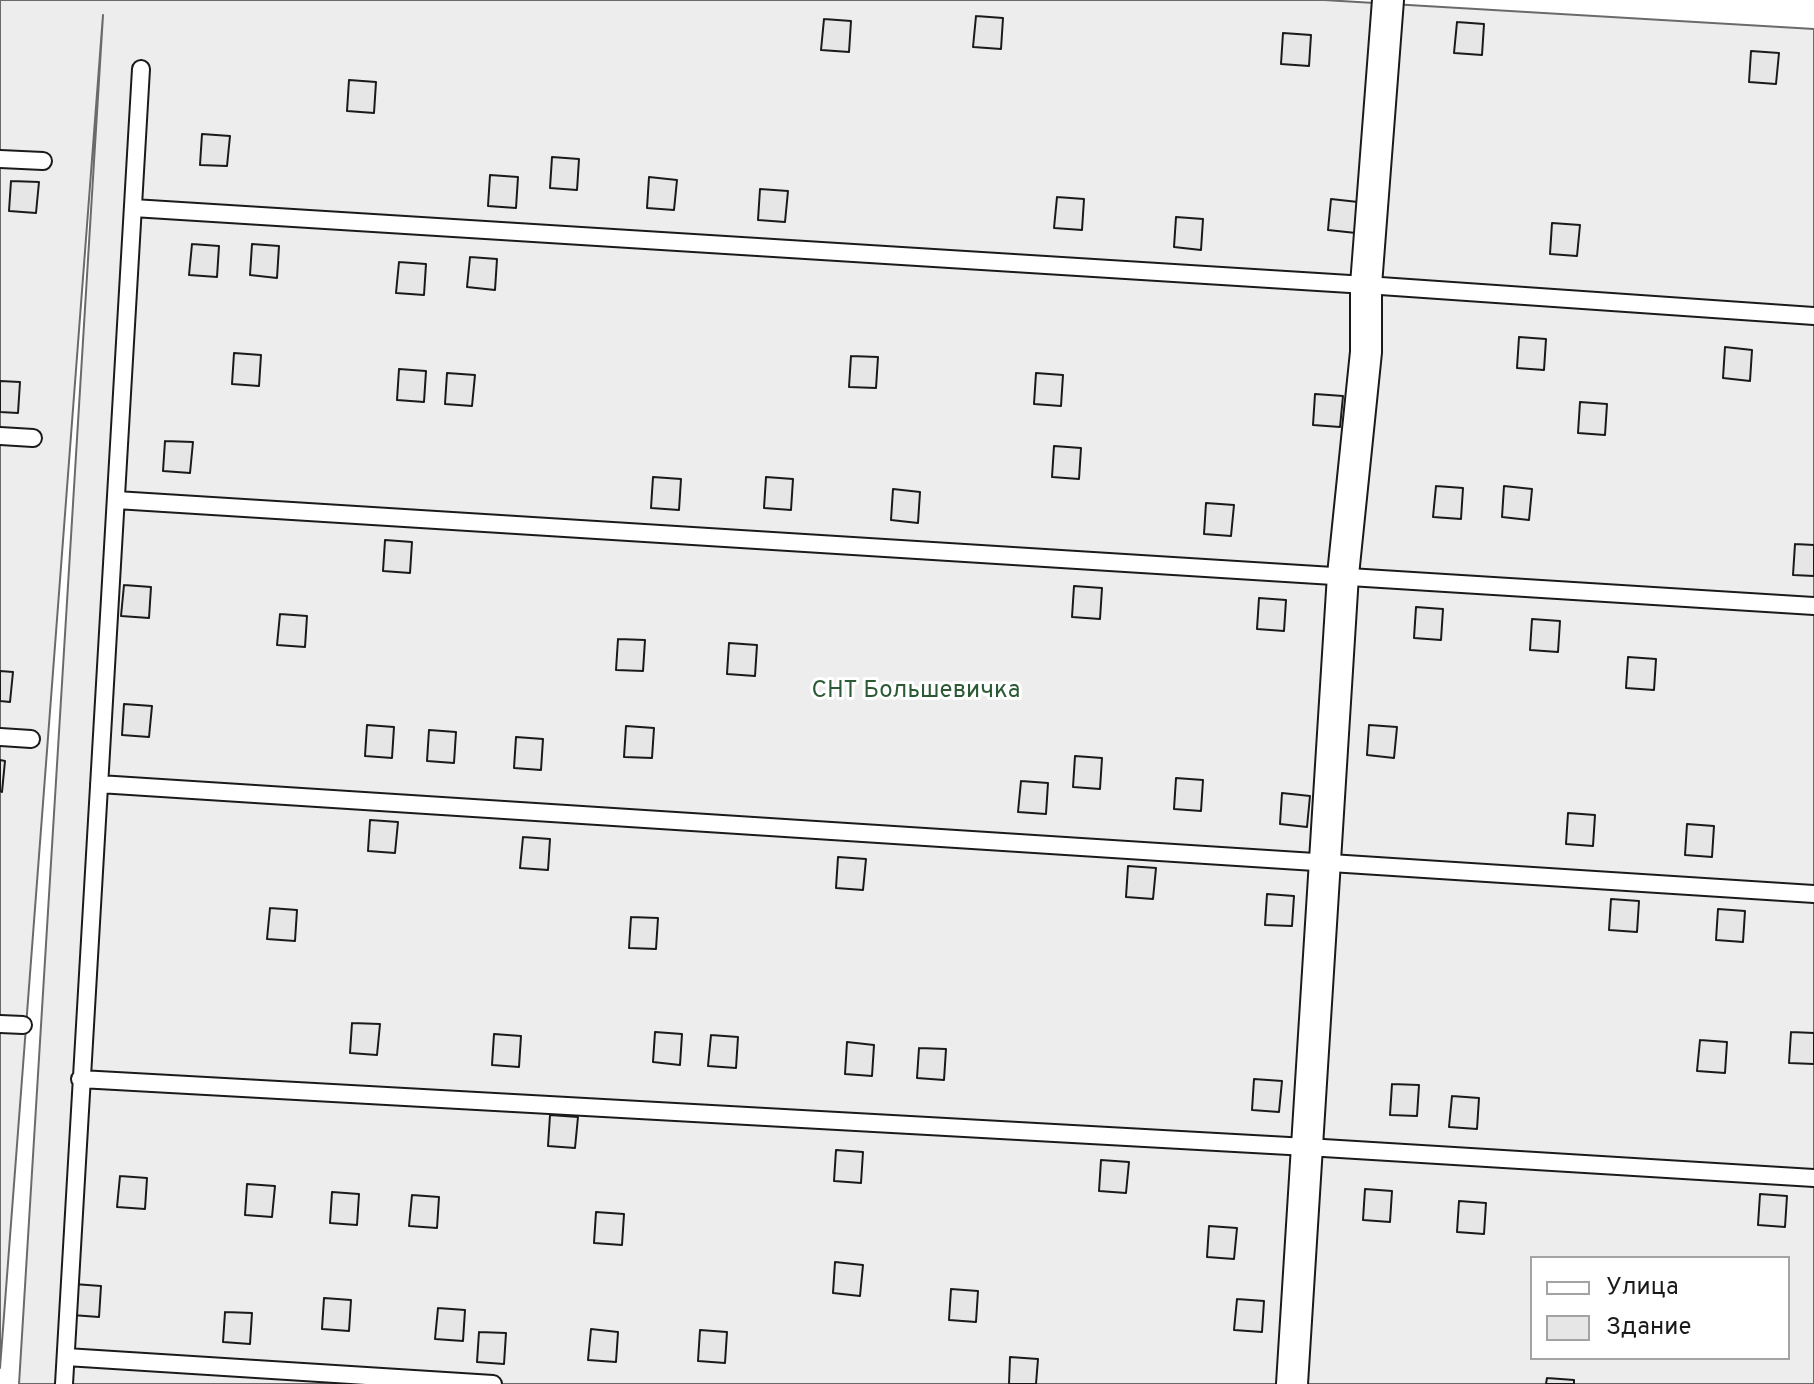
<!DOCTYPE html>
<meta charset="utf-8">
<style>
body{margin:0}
#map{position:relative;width:1814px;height:1384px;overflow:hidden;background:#fff;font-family:Overpass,sans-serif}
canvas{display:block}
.legend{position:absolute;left:1530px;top:1256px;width:260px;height:104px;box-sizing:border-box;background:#fff;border:2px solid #a3a3a3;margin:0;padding:10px 14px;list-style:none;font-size:24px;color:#1a1a1a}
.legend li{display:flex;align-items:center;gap:16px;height:40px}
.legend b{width:40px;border:2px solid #a3a3a3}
</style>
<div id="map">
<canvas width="1814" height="1384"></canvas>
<ul class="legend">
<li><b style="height:10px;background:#fff"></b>Улица</li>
<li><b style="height:22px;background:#e6e6e6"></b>Здание</li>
</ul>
</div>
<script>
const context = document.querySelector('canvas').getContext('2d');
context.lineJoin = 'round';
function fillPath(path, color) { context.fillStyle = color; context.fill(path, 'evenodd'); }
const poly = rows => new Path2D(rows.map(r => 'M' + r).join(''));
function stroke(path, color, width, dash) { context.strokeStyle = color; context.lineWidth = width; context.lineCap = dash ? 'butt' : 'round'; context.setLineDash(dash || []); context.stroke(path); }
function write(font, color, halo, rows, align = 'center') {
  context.font = font + ' Overpass,sans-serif'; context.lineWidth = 6; context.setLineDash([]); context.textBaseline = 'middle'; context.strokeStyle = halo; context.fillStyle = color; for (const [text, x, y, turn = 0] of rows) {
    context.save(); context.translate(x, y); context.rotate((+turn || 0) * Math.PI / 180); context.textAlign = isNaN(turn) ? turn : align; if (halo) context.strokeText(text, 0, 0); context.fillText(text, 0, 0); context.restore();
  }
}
const built = poly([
 [0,0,1324,0,1814,29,1814,1384,19,1384,103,15,0,1368,0,0],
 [1532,1258,1788,1258,1788,1358,1532,1358,1532,1258]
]);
const building = poly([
 [976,16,1003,18,1001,49,973,47,976,16],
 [824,19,851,21,849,52,821,50,824,19],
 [1457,22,1484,24,1482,55,1454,53,1457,22],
 [1283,33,1311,35,1309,66,1281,64,1283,33],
 [1751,51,1779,53,1776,84,1749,82,1751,51],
 [349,80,376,82,374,113,347,111,349,80],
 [202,134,230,136,227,166,200,165,202,134],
 [552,157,579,159,577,190,550,188,552,157],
 [490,175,518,177,516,208,488,206,490,175],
 [649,177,677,180,674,210,647,208,649,177],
 [11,181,39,182,36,213,9,211,11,181],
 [760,189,788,191,785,222,758,220,760,189],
 [1057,197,1084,199,1082,230,1054,228,1057,197],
 [1331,199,1358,202,1356,233,1328,230,1331,199],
 [1176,217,1203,219,1201,250,1174,247,1176,217],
 [1552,223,1580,225,1577,256,1550,254,1552,223],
 [192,244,219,246,217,277,189,275,192,244],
 [252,244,279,246,277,278,250,275,252,244],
 [470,257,497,259,495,290,467,287,470,257],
 [399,262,426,264,424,295,396,293,399,262],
 [1519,337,1546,339,1544,370,1517,368,1519,337],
 [1725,347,1752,350,1750,381,1723,378,1725,347],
 [234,353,261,355,259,386,232,384,234,353],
 [851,356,878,357,876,388,849,387,851,356],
 [399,369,426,371,424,402,397,400,399,369],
 [447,373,475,375,472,406,445,404,447,373],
 [1036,373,1063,375,1061,406,1034,404,1036,373],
 [0,381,20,382,18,413,0,412,0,381],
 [1315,394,1343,396,1340,427,1313,425,1315,394],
 [1580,402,1607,404,1605,435,1578,433,1580,402],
 [165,441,193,442,190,473,163,471,165,441],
 [1054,446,1081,448,1079,479,1052,477,1054,446],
 [653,477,681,479,679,510,651,508,653,477],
 [766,477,793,479,791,510,764,508,766,477],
 [1436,486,1463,488,1461,519,1433,517,1436,486],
 [1504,486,1532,489,1529,520,1502,517,1504,486],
 [893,489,920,492,918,523,891,520,893,489],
 [1206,503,1234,505,1231,536,1204,534,1206,503],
 [385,540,412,542,410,573,383,571,385,540],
 [1795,544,1814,545,1814,576,1793,575,1795,544],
 [124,585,151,587,149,618,121,616,124,585],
 [1074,586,1102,588,1100,619,1072,617,1074,586],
 [1259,598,1286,600,1284,631,1257,629,1259,598],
 [1416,607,1443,609,1441,640,1414,638,1416,607],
 [280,614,307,616,305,647,277,645,280,614],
 [1532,619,1560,621,1558,652,1530,650,1532,619],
 [618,639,645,640,643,671,616,670,618,639],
 [729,643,757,645,755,676,727,674,729,643],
 [1628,657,1656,659,1654,690,1626,688,1628,657],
 [0,671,13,672,10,702,0,701,0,671],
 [124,704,152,706,149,737,122,735,124,704],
 [367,725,394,727,392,758,365,756,367,725],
 [1369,725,1397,727,1394,758,1367,755,1369,725],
 [626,726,654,728,652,758,624,757,626,726],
 [429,730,456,732,454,763,427,761,429,730],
 [516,737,543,739,541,770,514,768,516,737],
 [1075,756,1102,758,1100,789,1073,787,1075,756],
 [0,760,5,761,2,792,0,791,0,760],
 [1176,778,1203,780,1201,811,1174,809,1176,778],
 [1021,781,1048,783,1046,814,1018,812,1021,781],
 [1282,793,1310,796,1307,827,1280,824,1282,793],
 [1568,813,1595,815,1593,846,1566,844,1568,813],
 [370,820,398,822,395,853,368,851,370,820],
 [1687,824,1714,826,1712,857,1685,855,1687,824],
 [523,837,550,839,548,870,520,868,523,837],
 [838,857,866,859,863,890,836,888,838,857],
 [1128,866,1156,868,1153,899,1126,897,1128,866],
 [1267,894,1294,896,1292,926,1265,925,1267,894],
 [1611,899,1639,901,1637,932,1609,930,1611,899],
 [270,908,297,910,295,941,267,939,270,908],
 [1718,909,1745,911,1743,942,1716,940,1718,909],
 [631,917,658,918,656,949,629,948,631,917],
 [352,1023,380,1024,377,1055,350,1053,352,1023],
 [655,1032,682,1034,680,1065,653,1062,655,1032],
 [1791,1032,1814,1033,1814,1064,1789,1063,1791,1032],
 [494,1034,521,1036,519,1067,492,1065,494,1034],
 [711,1035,738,1037,736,1068,708,1066,711,1035],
 [1700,1040,1727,1042,1725,1073,1697,1071,1700,1040],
 [847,1042,874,1045,872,1076,845,1074,847,1042],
 [919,1048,946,1049,944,1080,917,1078,919,1048],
 [1254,1079,1282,1081,1279,1112,1252,1110,1254,1079],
 [1392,1084,1419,1085,1417,1116,1390,1115,1392,1084],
 [1452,1096,1479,1098,1477,1129,1449,1127,1452,1096],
 [550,1115,578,1117,575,1148,548,1146,550,1115],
 [836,1150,863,1152,861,1183,834,1181,836,1150],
 [1101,1160,1129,1162,1126,1193,1099,1191,1101,1160],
 [120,1176,147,1178,145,1209,117,1207,120,1176],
 [247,1184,275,1186,272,1217,245,1215,247,1184],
 [1365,1189,1392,1191,1390,1222,1363,1220,1365,1189],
 [332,1192,359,1194,357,1225,330,1223,332,1192],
 [1760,1194,1787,1196,1785,1227,1758,1225,1760,1194],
 [412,1195,439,1197,437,1228,409,1226,412,1195],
 [1459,1201,1486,1203,1484,1234,1457,1232,1459,1201],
 [596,1212,624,1214,622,1245,594,1243,596,1212],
 [1209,1226,1237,1228,1234,1259,1207,1257,1209,1226],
 [835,1262,863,1265,860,1296,833,1293,835,1262],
 [74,1284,101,1286,99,1317,72,1315,74,1284],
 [951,1289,978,1291,976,1322,949,1320,951,1289],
 [324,1298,351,1300,349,1331,322,1329,324,1298],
 [1237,1299,1264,1301,1262,1332,1234,1330,1237,1299],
 [438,1308,465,1310,463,1341,435,1339,438,1308],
 [225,1312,252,1313,250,1344,223,1342,225,1312],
 [591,1329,618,1332,616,1362,588,1360,591,1329],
 [700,1330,727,1332,725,1363,698,1361,700,1330],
 [479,1332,506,1333,504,1364,477,1362,479,1332],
 [1010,1357,1038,1359,1036,1384,1009,1384,1010,1357],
 [1547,1378,1574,1380,1574,1384,1546,1384,1547,1378]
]);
const lane = poly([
 [0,159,43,161],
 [133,208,1366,285,1814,316],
 [0,436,33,438],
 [116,500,1814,606],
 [0,737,31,739],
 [99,784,1814,894],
 [0,1024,23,1025],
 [80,1079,1307,1147,1814,1178],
 [66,1357,493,1384],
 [64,1384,141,69]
]);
const street = poly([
 [1292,1384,1343,575,1366,352,1366,285,1388,0]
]);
const parkNames = [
 ["СНТ Большевичка",916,692]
];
fillPath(built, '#ededed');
stroke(built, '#6a6a6a', 2);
fillPath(building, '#e6e6e6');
stroke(building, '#1a1a1a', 2);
stroke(lane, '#1a1a1a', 20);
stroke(street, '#1a1a1a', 34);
stroke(lane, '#fff', 16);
stroke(street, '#fff', 30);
write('24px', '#2b5a34', '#fff', parkNames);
</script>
